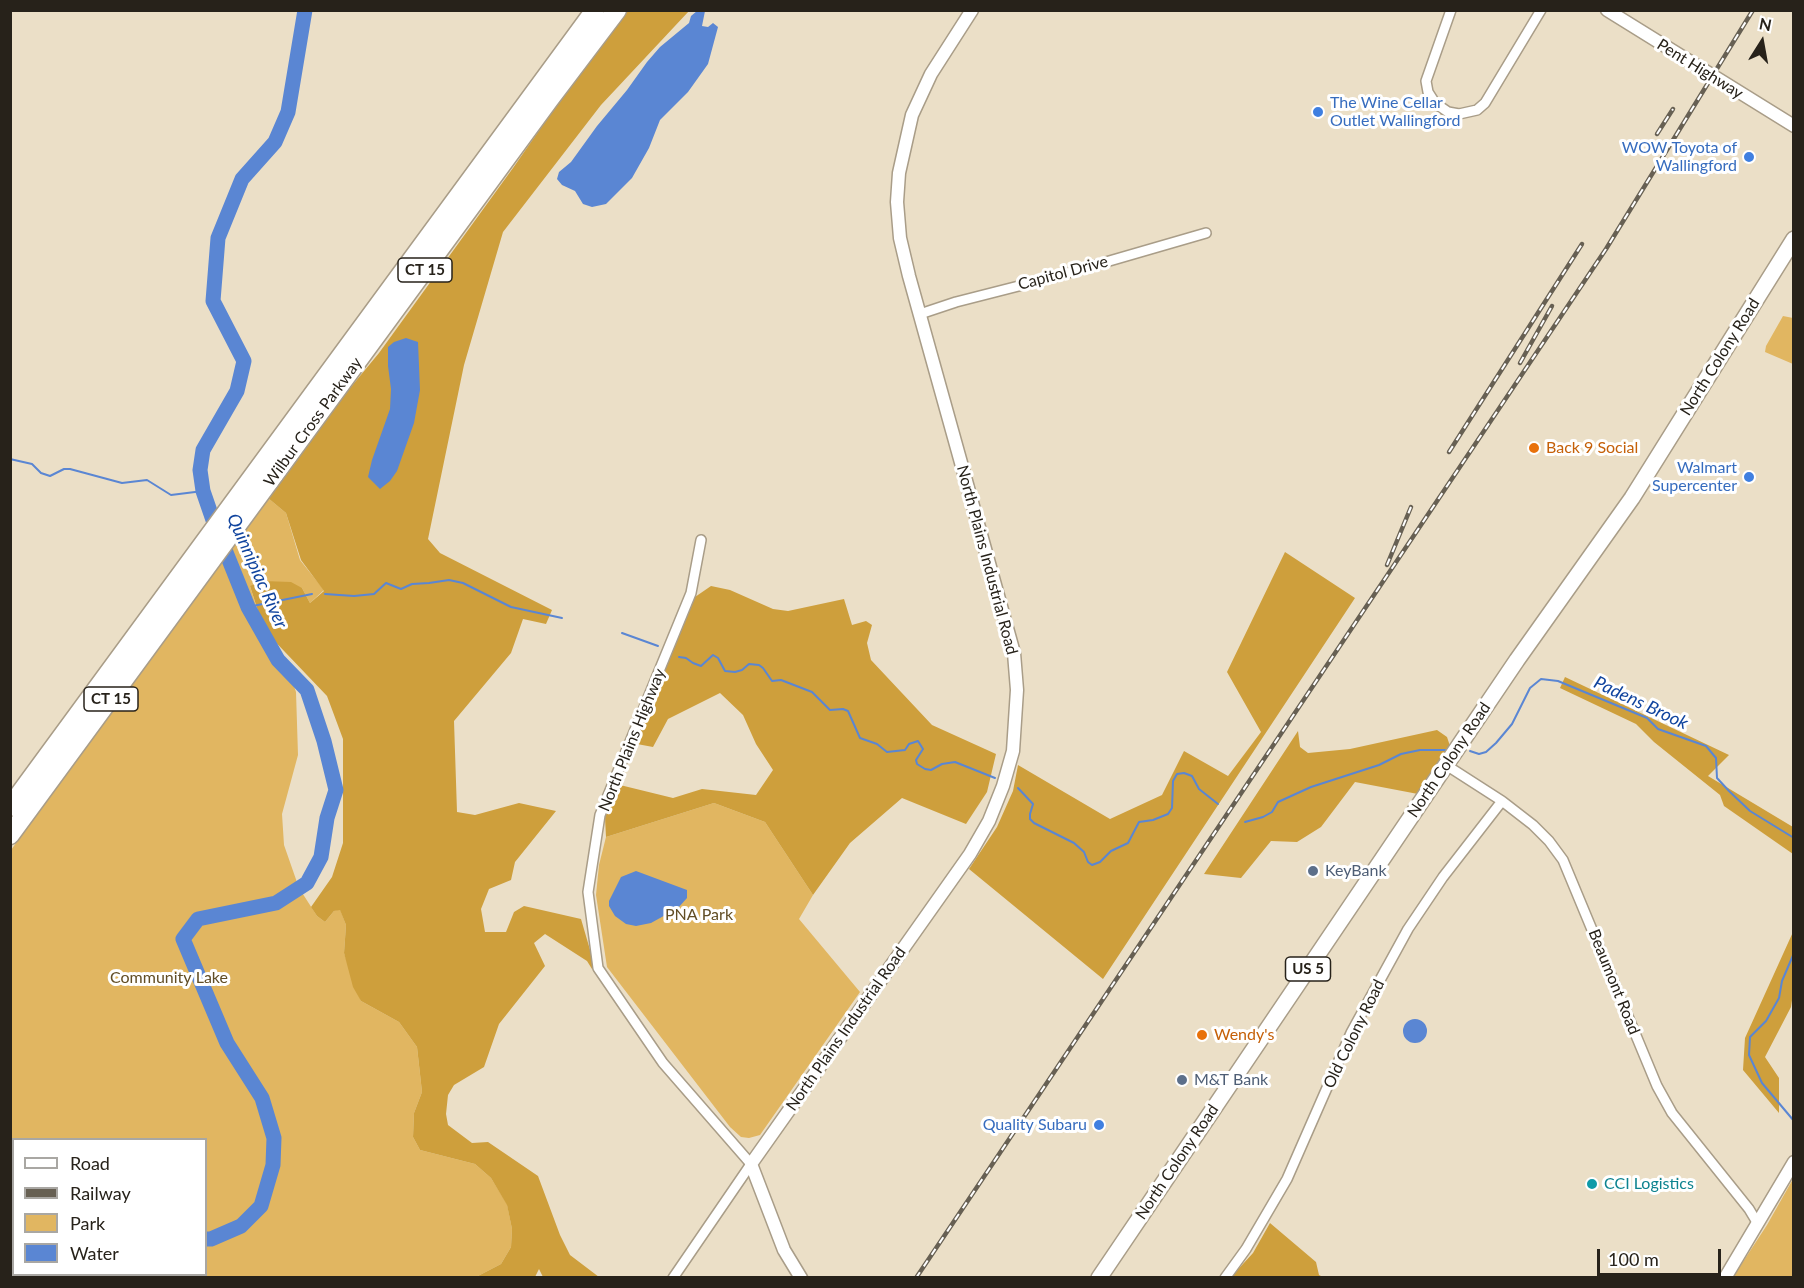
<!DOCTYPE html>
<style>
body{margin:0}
#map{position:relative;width:1804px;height:1288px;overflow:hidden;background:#ebdfc7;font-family:Lato,sans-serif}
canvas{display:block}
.frame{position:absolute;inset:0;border:12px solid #27221a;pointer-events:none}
.legend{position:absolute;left:12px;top:1138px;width:195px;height:138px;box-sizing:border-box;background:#fff;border:2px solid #a9a7a3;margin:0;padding:8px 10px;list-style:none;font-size:18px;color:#27221a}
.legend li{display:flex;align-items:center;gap:12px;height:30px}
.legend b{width:30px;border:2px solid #a9a7a3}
.north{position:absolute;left:1732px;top:12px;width:60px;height:60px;-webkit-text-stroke:4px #fff;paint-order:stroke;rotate:11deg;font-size:16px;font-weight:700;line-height:24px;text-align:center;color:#27221a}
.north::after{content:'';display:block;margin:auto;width:21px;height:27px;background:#27221a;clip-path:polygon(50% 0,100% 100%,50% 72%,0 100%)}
.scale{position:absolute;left:1597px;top:1249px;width:124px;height:27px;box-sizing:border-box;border:3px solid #27221a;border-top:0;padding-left:8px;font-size:18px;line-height:21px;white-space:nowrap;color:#27221a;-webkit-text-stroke:4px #fff;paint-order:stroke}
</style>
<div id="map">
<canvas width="1804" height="1288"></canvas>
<div class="frame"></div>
<ul class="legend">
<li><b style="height:8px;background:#fff"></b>Road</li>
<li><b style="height:8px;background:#676053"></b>Railway</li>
<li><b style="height:16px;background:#e1b661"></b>Park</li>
<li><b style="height:16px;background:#5a86d3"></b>Water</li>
</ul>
<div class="north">N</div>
<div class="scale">100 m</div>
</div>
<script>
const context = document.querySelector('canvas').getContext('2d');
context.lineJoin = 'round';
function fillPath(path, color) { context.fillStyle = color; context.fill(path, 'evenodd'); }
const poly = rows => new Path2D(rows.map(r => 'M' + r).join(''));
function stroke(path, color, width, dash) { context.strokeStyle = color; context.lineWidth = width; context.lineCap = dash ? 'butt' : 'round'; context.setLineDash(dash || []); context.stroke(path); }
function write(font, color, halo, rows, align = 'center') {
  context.font = font + ' Lato,sans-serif'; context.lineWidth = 6; context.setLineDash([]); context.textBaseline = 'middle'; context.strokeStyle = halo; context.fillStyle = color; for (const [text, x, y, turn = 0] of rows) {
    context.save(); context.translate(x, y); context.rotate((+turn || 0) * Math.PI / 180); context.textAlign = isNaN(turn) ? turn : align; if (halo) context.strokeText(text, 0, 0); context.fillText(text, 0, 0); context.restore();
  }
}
const green = poly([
 [1783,316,1793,318,1793,364,1765,352,1766,346],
 [268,498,286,513,300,560,324,590,310,603,302,588,250,586,266,639,286,663,296,692,298,755,282,814,284,845,299,888,317,916,325,922,334,911,340,909,346,925,344,953,361,1001,399,1022,417,1047,422,1092,414,1113,413,1137,420,1150,475,1164,491,1178,507,1204,512,1229,511,1247,501,1264,476,1277,11,1278,11,850],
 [14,1140,206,1140,206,1274,14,1274],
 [714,803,765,822,813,895,799,919,860,992,760,1135,749,1138,741,1137,730,1127,607,967,596,895,599,865,606,837],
 [1793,1179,1793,1277,1733,1277,1767,1225]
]);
const forest = poly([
 [628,11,689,11,601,105,503,232,464,365,428,539,440,553,552,610,546,624,523,619,511,653,454,721,457,812,475,815,519,803,556,811,515,862,511,880,489,889,481,909,485,932,506,932,514,912,524,906,581,919,593,960,592,969,587,961,545,934,534,943,545,966,499,1024,484,1067,454,1085,448,1095,446,1114,448,1125,472,1143,488,1142,538,1176,560,1235,570,1255,599,1277,543,1277,539,1269,535,1277,476,1277,501,1264,511,1247,512,1229,507,1205,491,1178,475,1164,420,1150,413,1137,414,1113,422,1092,417,1047,399,1022,361,1001,353,987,344,953,346,925,340,910,334,911,325,922,317,916,311,907,332,877,343,843,343,739,327,696,264,630,250,586,263,581,291,582,302,588,310,603,324,591,301,560,286,513,268,498,336,405,379,353,513,168,581,70],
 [1285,552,1355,598,1103,979,969,869,997,827,1013,791,1018,765,1110,819,1162,795,1184,751,1228,776,1261,732,1227,672],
 [711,586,730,590,773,609,788,611,844,599,852,625,866,621,872,625,867,643,871,660,932,725,996,754,987,792,966,824,902,798,850,843,813,895,765,822,714,803,606,837,605,817,620,785,673,798,702,789,756,795,773,770,756,744,743,715,720,693,668,719,653,747,637,744,639,732,695,597],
 [1565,677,1729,755,1708,776,1793,827,1793,854,1724,806,1720,795,1654,742,1636,724,1560,688],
 [1437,730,1447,737,1450,746,1418,794,1355,782,1321,827,1297,842,1271,841,1241,878,1204,874,1298,731,1300,747,1308,753,1350,749],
 [1793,932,1794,987,1791,1007,1765,1057,1779,1078,1779,1113,1743,1070,1745,1038],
 [1270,1223,1316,1262,1319,1275,1323,1277,1231,1277,1253,1253]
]);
const water = poly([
 [697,11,705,11,702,26,708,27,713,23,718,27,708,64,688,92,660,120,649,148,632,178,606,204,592,207,583,204,575,191,562,185,557,179,559,172,571,162,597,126,627,90,647,62,660,47,689,23,691,16],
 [406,338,418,342,420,390,414,423,397,471,390,481,380,489,368,477,372,460,390,409,391,389,388,366,388,347,394,342],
 [636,871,687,890,687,898,678,908,651,923,636,926,626,924,615,916,609,906,609,901,621,877],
 '1403 1031a12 12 0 1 1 24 0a12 12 0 1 1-24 0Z'
]);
const stream = poly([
 [10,459,32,464,41,473,50,476,64,469,70,469,122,483,147,480,171,495,203,491],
 [325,594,354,596,374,594,386,583,401,589,412,584,429,583,449,580,463,583,511,607,562,618],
 [248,607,312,594],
 [622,633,658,646],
 [679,657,686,658,693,663,701,666,713,655,718,658,725,671,735,672,742,670,749,664,759,665,763,668,772,681,781,680,812,692,830,710,843,709,848,711,860,738,877,744,887,752,905,750,909,744,918,741,923,749,916,760,917,764,925,769,931,770,942,764,955,762,995,778],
 [1470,751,1479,754,1486,752,1496,743,1512,724,1530,688,1541,679,1558,681,1647,718,1658,729,1706,746,1716,758,1717,778,1729,791,1750,811,1794,838],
 [1018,788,1033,804,1030,814,1030,819,1034,823,1074,843,1084,852,1088,862,1092,865,1100,862,1111,851,1128,843,1139,822,1153,820,1168,814,1172,808,1173,781,1177,774,1184,773,1192,776,1199,789,1218,804],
 [1245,822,1263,817,1272,812,1278,802,1311,787,1379,765,1401,754,1420,750,1445,750],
 [1794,953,1782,981,1779,998,1766,1021,1750,1037,1749,1055,1762,1083,1794,1121]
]);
const river = poly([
 [206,1239,211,1239,241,1226,261,1206,273,1165,274,1138,262,1098,227,1043,183,939,198,919,276,903,307,883,321,857,327,818,336,790,324,741,307,690,278,660,248,607,213,520,203,491,200,470,203,450,237,391,244,361,213,301,218,238,242,179,275,142,288,112,305,10],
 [84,1278,86,1274]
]);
const minor = poly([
 [1451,10,1426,81,1428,92,1435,103,1448,112,1459,114,1477,110,1485,103,1541,10],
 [920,314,956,302,1054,277,1206,233],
 [1446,765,1502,801,1533,825,1549,841,1563,860,1657,1086,1672,1113,1749,1209,1758,1224],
 [673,1278,751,1164,663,1063,598,968,588,892,600,815,691,593,701,540],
 [1225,1278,1246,1249,1287,1179,1351,1033,1408,929,1443,877,1502,801]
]);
const tertiary = poly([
 [1607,10,1794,126],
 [801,1278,784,1250,751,1164,970,854,989,821,1003,786,1013,751,1017,690,1014,653,909,276,900,238,897,202,899,173,912,115,931,74,972,10],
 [1725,1278,1794,1162]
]);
const primary = poly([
 [1099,1278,1517,660,1632,498,1794,239]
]);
const motorway = poly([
 [10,807,595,10],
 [10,835,549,100,617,10]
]);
const rail = poly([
 [1657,134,1673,109],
 [1520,363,1552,306],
 [1449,452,1582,244],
 [1387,565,1411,507],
 [916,1278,1606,249,1753,10]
]);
const markers = [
 [1318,112,6,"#3f7fe0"],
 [1749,157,6,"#3f7fe0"],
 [1534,448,6,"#e8710a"],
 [1749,477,6,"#3f7fe0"],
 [1313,871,6,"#5c6f8a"],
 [1202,1035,6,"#e8710a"],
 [1182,1080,6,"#5c6f8a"],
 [1099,1125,6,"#3f7fe0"],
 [1592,1184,6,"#0f9aa8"]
];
const shields = [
 [425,270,54],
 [111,699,54],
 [1308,969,45]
];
const shieldNames = [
 ["CT 15",425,270],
 ["CT 15",111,699],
 ["US 5",1308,969]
];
const streetNames = [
 ["Pent Highway",1700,69,32],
 ["Capitol Drive",1063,273,-15],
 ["North Colony Road",1720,357,-58],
 ["Wilbur Cross Parkway",313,422,-54],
 ["North Plains Industrial Road",987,560,75],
 ["North Plains Highway",632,740,-68],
 ["North Colony Road",1449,760,-56],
 ["Beaumont Road",1614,982,68],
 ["North Plains Industrial Road",846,1029,-55],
 ["Old Colony Road",1354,1034,-64],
 ["North Colony Road",1177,1162,-56]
];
const shopNames = [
 ["The Wine Cellar",1330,103,"left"],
 ["Outlet Wallingford",1330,121,"left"],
 ["WOW Toyota of",1737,148],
 ["Wallingford",1737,166],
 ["Walmart",1737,468],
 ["Supercenter",1737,486],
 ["Quality Subaru",1087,1125]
];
const foodNames = [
 ["Back 9 Social",1546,448],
 ["Wendy's",1214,1035]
];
const serviceNames = [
 ["KeyBank",1325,871],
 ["M&T Bank",1194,1080]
];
const parkNames = [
 ["PNA Park",699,915],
 ["Community Lake",169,978]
];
const cultureNames = [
 ["CCI Logistics",1604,1184]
];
const waterNames = [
 ["Quinnipiac River",257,571,66],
 ["Padens Brook",1641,703,25]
];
fillPath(green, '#e1b661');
fillPath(forest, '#ce9f3c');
fillPath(water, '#5a86d3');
stroke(stream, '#5a86d3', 2);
stroke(river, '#5a86d3', 15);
stroke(minor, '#a99d88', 12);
stroke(tertiary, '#a99d88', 15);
stroke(primary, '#a99d88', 18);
stroke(motorway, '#a99d88', 21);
stroke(minor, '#fff', 9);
stroke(tertiary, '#fff', 12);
stroke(primary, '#fff', 15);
stroke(motorway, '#fff', 18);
stroke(rail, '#676053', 4.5);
stroke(rail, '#fff', 2, [7]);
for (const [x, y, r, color] of markers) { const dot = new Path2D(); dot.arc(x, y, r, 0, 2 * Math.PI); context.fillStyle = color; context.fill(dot); stroke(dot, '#fff', 2); }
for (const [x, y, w] of shields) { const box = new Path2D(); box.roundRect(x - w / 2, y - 12, w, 24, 4.5); context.fillStyle = '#fff'; context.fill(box); stroke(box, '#27221a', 1.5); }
write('bold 15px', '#27221a', null, shieldNames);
write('16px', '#27221a', '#fff', streetNames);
write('16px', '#366cbe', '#fff', shopNames, 'right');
write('16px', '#c56008', '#fff', foodNames, 'left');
write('16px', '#4e5e75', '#fff', serviceNames, 'left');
write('16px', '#614d25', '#fff', parkNames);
write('16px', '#0d838f', '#fff', cultureNames, 'left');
write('italic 18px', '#10449e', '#fff', waterNames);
</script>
